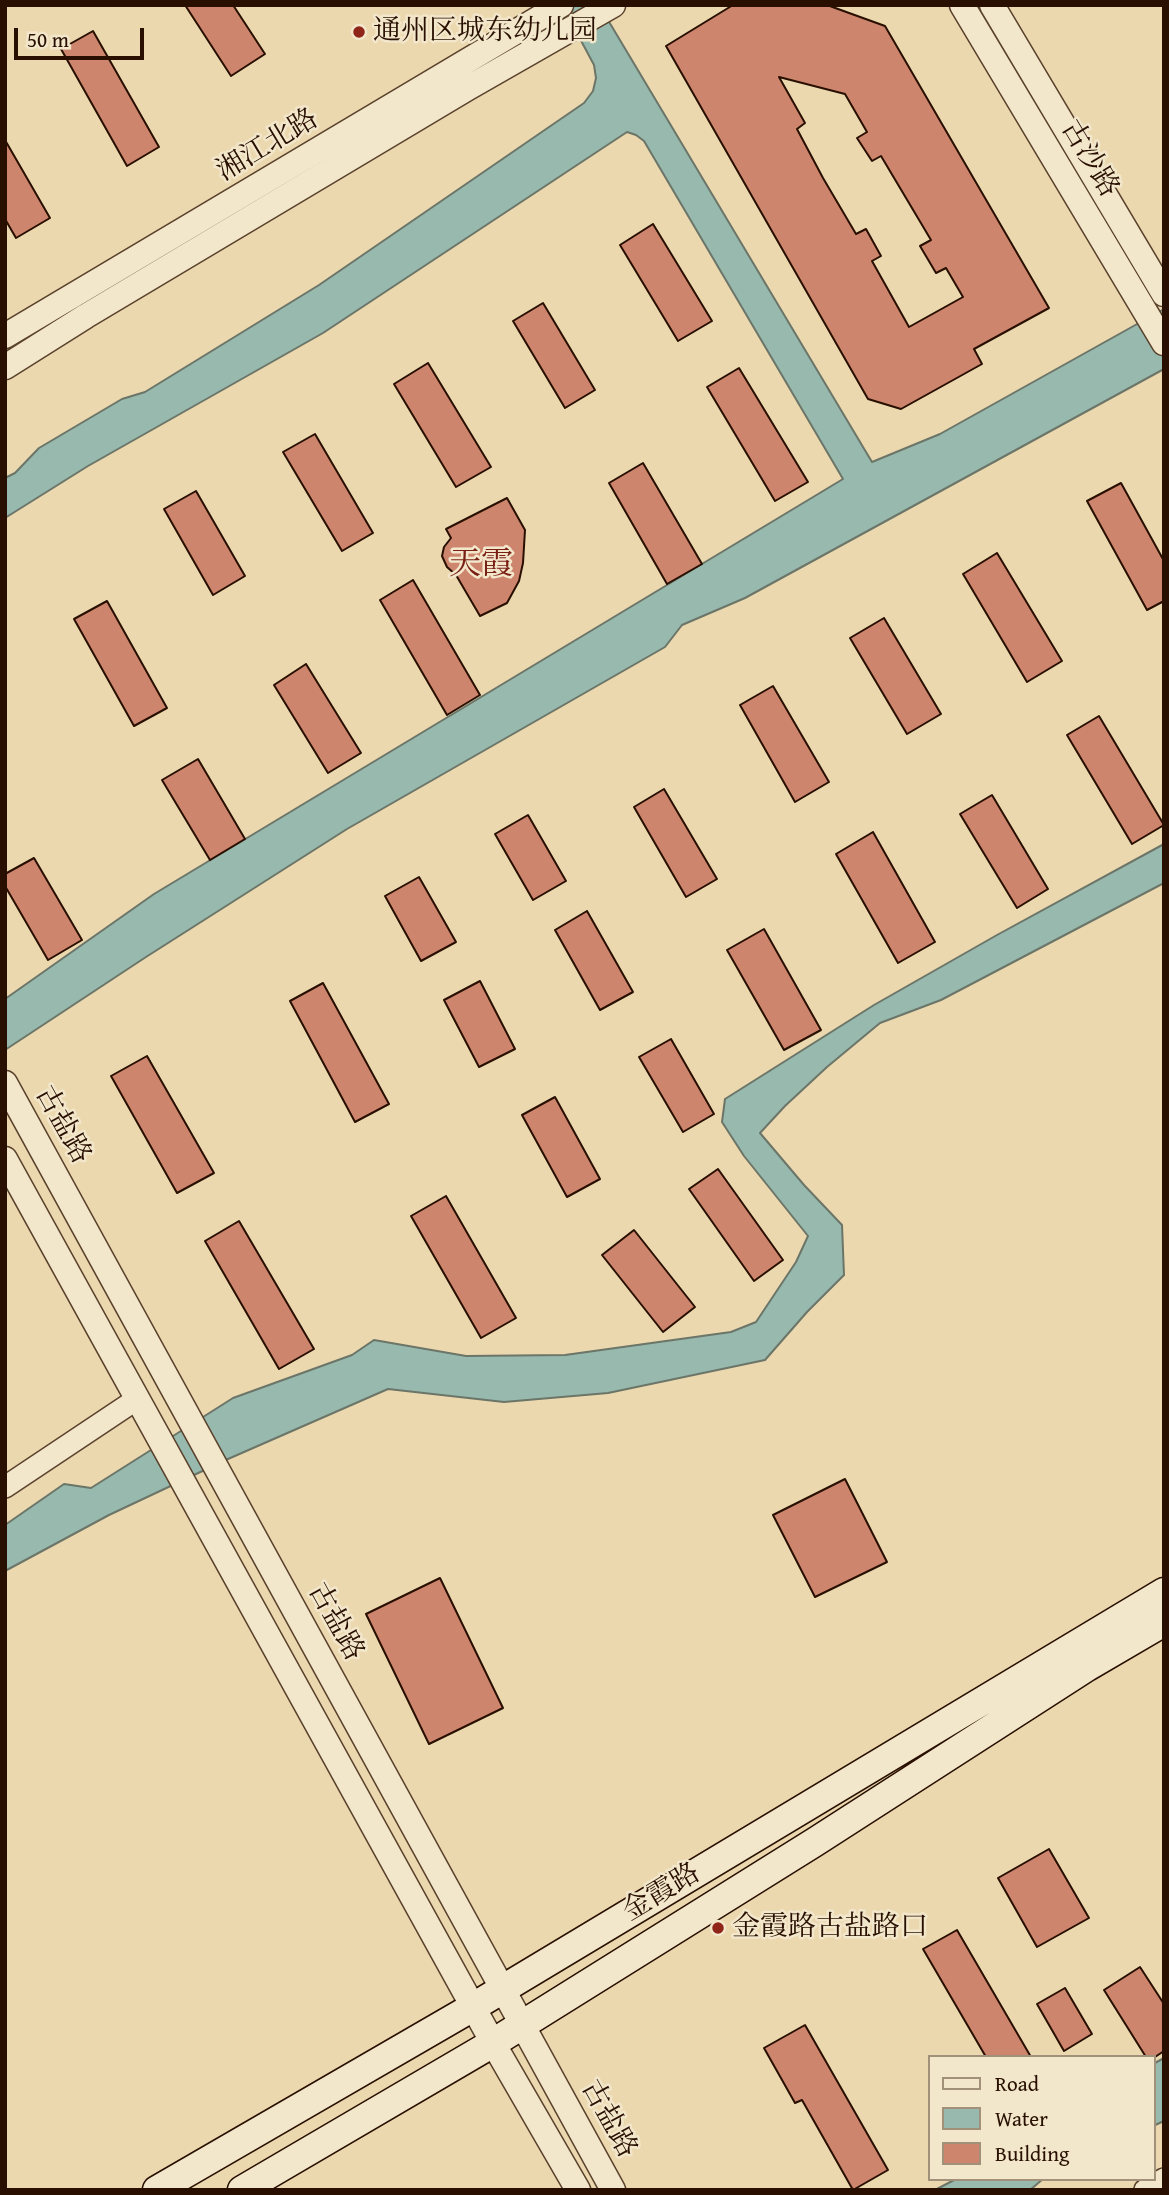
<!DOCTYPE html>
<meta charset="utf-8">
<style>
body{margin:0}
#map{position:relative;width:1169px;height:2195px;overflow:hidden;background:#ebd8af;font-family:"Gentium Book Plus",serif}
canvas{display:block}
.frame{position:absolute;inset:0;border:7px solid #280f00;pointer-events:none}
.legend{position:absolute;left:928px;top:2055px;width:228px;height:126px;box-sizing:border-box;background:#f2e6cb;border:2px solid #a1907a;margin:0;padding:9px 12px;list-style:none;font-size:21px;color:#280f00}
.legend li{display:flex;align-items:center;gap:14px;height:35px}
.legend b{width:35px;border:2px solid #a1907a}
.scale{position:absolute;left:14px;top:28px;width:130px;height:32px;box-sizing:border-box;border:4px solid #280f00;border-top:0;padding-left:9px;font-size:21px;line-height:24px;white-space:nowrap;color:#280f00;-webkit-text-stroke:5px #f2e6cb;paint-order:stroke}
</style>
<div id="map">
<canvas width="1169" height="2195"></canvas>
<div class="frame"></div>
<ul class="legend">
<li><b style="height:9px;background:#f2e6cb"></b>Road</li>
<li><b style="height:19px;background:#98b9ad"></b>Water</li>
<li><b style="height:19px;background:#ce856d"></b>Building</li>
</ul>
<div class="scale">50 m</div>
</div>
<script>
const context = document.querySelector('canvas').getContext('2d');
context.lineJoin = 'round';
function fillPath(path, color) { context.fillStyle = color; context.fill(path, 'evenodd'); }
const poly = rows => new Path2D(rows.map(r => 'M' + r).join(''));
function stroke(path, color, width, dash) { context.strokeStyle = color; context.lineWidth = width; context.lineCap = dash ? 'butt' : 'round'; context.setLineDash(dash || []); context.stroke(path); }
function write(font, color, halo, rows, align = 'center') {
  context.font = font + ' "Gentium Book Plus","Noto Serif SC",serif'; context.lineWidth = 5; context.setLineDash([]); context.textBaseline = 'middle'; context.strokeStyle = halo; context.fillStyle = color; for (const [text, x, y, turn = 0] of rows) {
    context.save(); context.translate(x, y); context.rotate((+turn || 0) * Math.PI / 180); context.textAlign = isNaN(turn) ? turn : align; if (halo) context.strokeText(text, 0, 0); context.fillText(text, 0, 0); context.restore();
  }
}
const water = poly([
 [562,5,599,5,872,462,940,434,1164,309,1164,369,745,598,682,625,665,647,347,829,146,957,5,1050,5,999,154,894,843,479,644,141,636,135,627,132,323,333,88,466,5,518,5,478,15,473,39,448,122,399,145,392,319,285,584,103,593,91,596,78,594,65,562,5],
 [1164,844,1164,883,941,1000,880,1023,827,1067,785,1106,760,1133,804,1185,842,1225,844,1275,807,1312,765,1360,608,1393,504,1402,388,1389,228,1459,109,1515,5,1571,5,1525,64,1484,91,1488,233,1398,352,1355,374,1340,466,1356,565,1355,731,1332,756,1322,796,1262,808,1236,744,1156,722,1122,725,1099,874,1005,997,935,1164,844],
 [1164,2058,1164,2121,1153,2126,1153,2064,1164,2058],
 [956,2179,1043,2179,1030,2190,935,2190,956,2179]
]);
const building = poly([
 [185,5,233,5,265,54,231,76,185,5],
 [733,5,827,5,885,26,1049,308,974,349,982,364,901,409,868,399,666,46,733,5],
 [779,77,845,94,867,132,857,138,872,161,881,156,931,240,920,246,936,273,946,268,963,297,909,327,872,261,881,256,866,229,856,234,823,178,797,129,805,123,779,77],
 [93,31,159,147,127,166,61,49,93,31],
 [5,140,50,218,16,238,5,219,5,140],
 [653,224,712,321,678,341,620,245,653,224],
 [543,303,595,390,565,408,513,321,543,303],
 [428,363,491,467,456,487,394,384,428,363],
 [739,368,808,482,775,501,707,387,739,368],
 [315,434,373,533,342,551,283,452,315,434],
 [643,463,702,564,667,584,609,483,643,463],
 [1121,483,1164,561,1164,601,1147,610,1087,501,1121,483],
 [196,491,245,576,213,595,164,509,196,491],
 [507,498,525,530,523,563,519,581,507,603,480,616,456,575,447,567,442,556,444,547,451,538,446,529,507,498],
 [997,553,1062,661,1027,682,963,574,997,553],
 [413,580,480,695,447,715,380,600,413,580],
 [107,601,167,708,134,726,74,619,107,601],
 [884,618,941,714,907,734,850,638,884,618],
 [306,664,361,753,328,773,274,685,306,664],
 [773,686,829,782,795,802,740,705,773,686],
 [1099,716,1164,825,1132,844,1067,735,1099,716],
 [198,759,245,839,210,860,162,780,198,759],
 [664,789,717,879,686,897,634,807,664,789],
 [992,795,1048,889,1017,908,960,814,992,795],
 [528,815,566,881,533,900,495,834,528,815],
 [873,832,935,942,898,963,836,854,873,832],
 [34,858,82,940,48,960,5,886,5,874,34,858],
 [419,877,456,942,421,961,385,896,419,877],
 [587,911,633,992,600,1010,555,930,587,911],
 [764,929,821,1030,784,1050,727,950,764,929],
 [480,981,515,1049,479,1067,444,1000,480,981],
 [323,983,389,1104,355,1122,290,1001,323,983],
 [671,1039,714,1114,683,1132,639,1057,671,1039],
 [147,1056,214,1173,177,1193,111,1076,147,1056],
 [555,1097,600,1179,567,1197,522,1115,555,1097],
 [718,1169,783,1260,754,1281,689,1189,718,1169],
 [446,1196,516,1318,481,1338,411,1216,446,1196],
 [239,1221,314,1349,279,1369,205,1241,239,1221],
 [634,1230,695,1307,663,1332,602,1255,634,1230],
 [845,1479,887,1562,815,1597,773,1515,845,1479],
 [440,1578,503,1708,429,1744,366,1614,440,1578],
 [1049,1849,1089,1918,1037,1947,998,1878,1049,1849],
 [957,1930,1031,2057,986,2057,923,1949,957,1930],
 [1140,1967,1164,2004,1164,2051,1155,2057,1146,2057,1104,1990,1140,1967],
 [1065,1988,1092,2034,1064,2051,1037,2004,1065,1988],
 [805,2025,888,2170,853,2190,802,2100,795,2103,764,2048,805,2025]
]);
const minor = poly([
 [5,1487,137,1399],
 [1145,2190,1164,2179]
]);
const tertiary = poly([
 [962,5,1164,343],
 [992,5,1164,294],
 [5,336,561,5],
 [5,367,86,316,468,88,613,5],
 [5,1083,613,2190],
 [5,1159,493,2043,578,2190]
]);
const secondary = poly([
 [157,2190,473,2007,1164,1592],
 [242,2190,493,2043,815,1842,1087,1667,1164,1622]
]);
const markers = [
 [359,32,7,"#8f2418"],
 [718,1928,7,"#8f2418"]
];
const poiNames = [
 ["通州区城东幼儿园",373,32],
 ["金霞路古盐路口",732,1928]
];
const streetNames = [
 ["湘江北路",268,146,-31],
 ["古沙路",1089,159,59],
 ["古盐路",62,1125,61],
 ["古盐路",335,1622,61],
 ["金霞路",662,1893,-31],
 ["古盐路",608,2119,61]
];
const quarterNames = [
 ["天霞",481,566]
];
fillPath(water, '#98b9ad');
stroke(water, '#6b7568', 2);
fillPath(building, '#ce856d');
stroke(building, '#280f00', 2);
stroke(minor, '#59412c', 24);
stroke(tertiary, '#59412c', 27);
stroke(secondary, '#280f00', 31);
stroke(minor, '#f2e6cb', 21);
stroke(tertiary, '#f2e6cb', 24);
stroke(secondary, '#f2e6cb', 28);
for (const [x, y, r, color] of markers) { const dot = new Path2D(); dot.arc(x, y, r, 0, 2 * Math.PI); context.fillStyle = color; context.fill(dot); stroke(dot, '#f2e6cb', 2.5); }
write('28px', '#280f00', '#f2e6cb', poiNames, 'left');
write('28px', '#280f00', '#f2e6cb', streetNames);
write('32px', '#7a1f14', '#f2e6cb', quarterNames);
</script>
